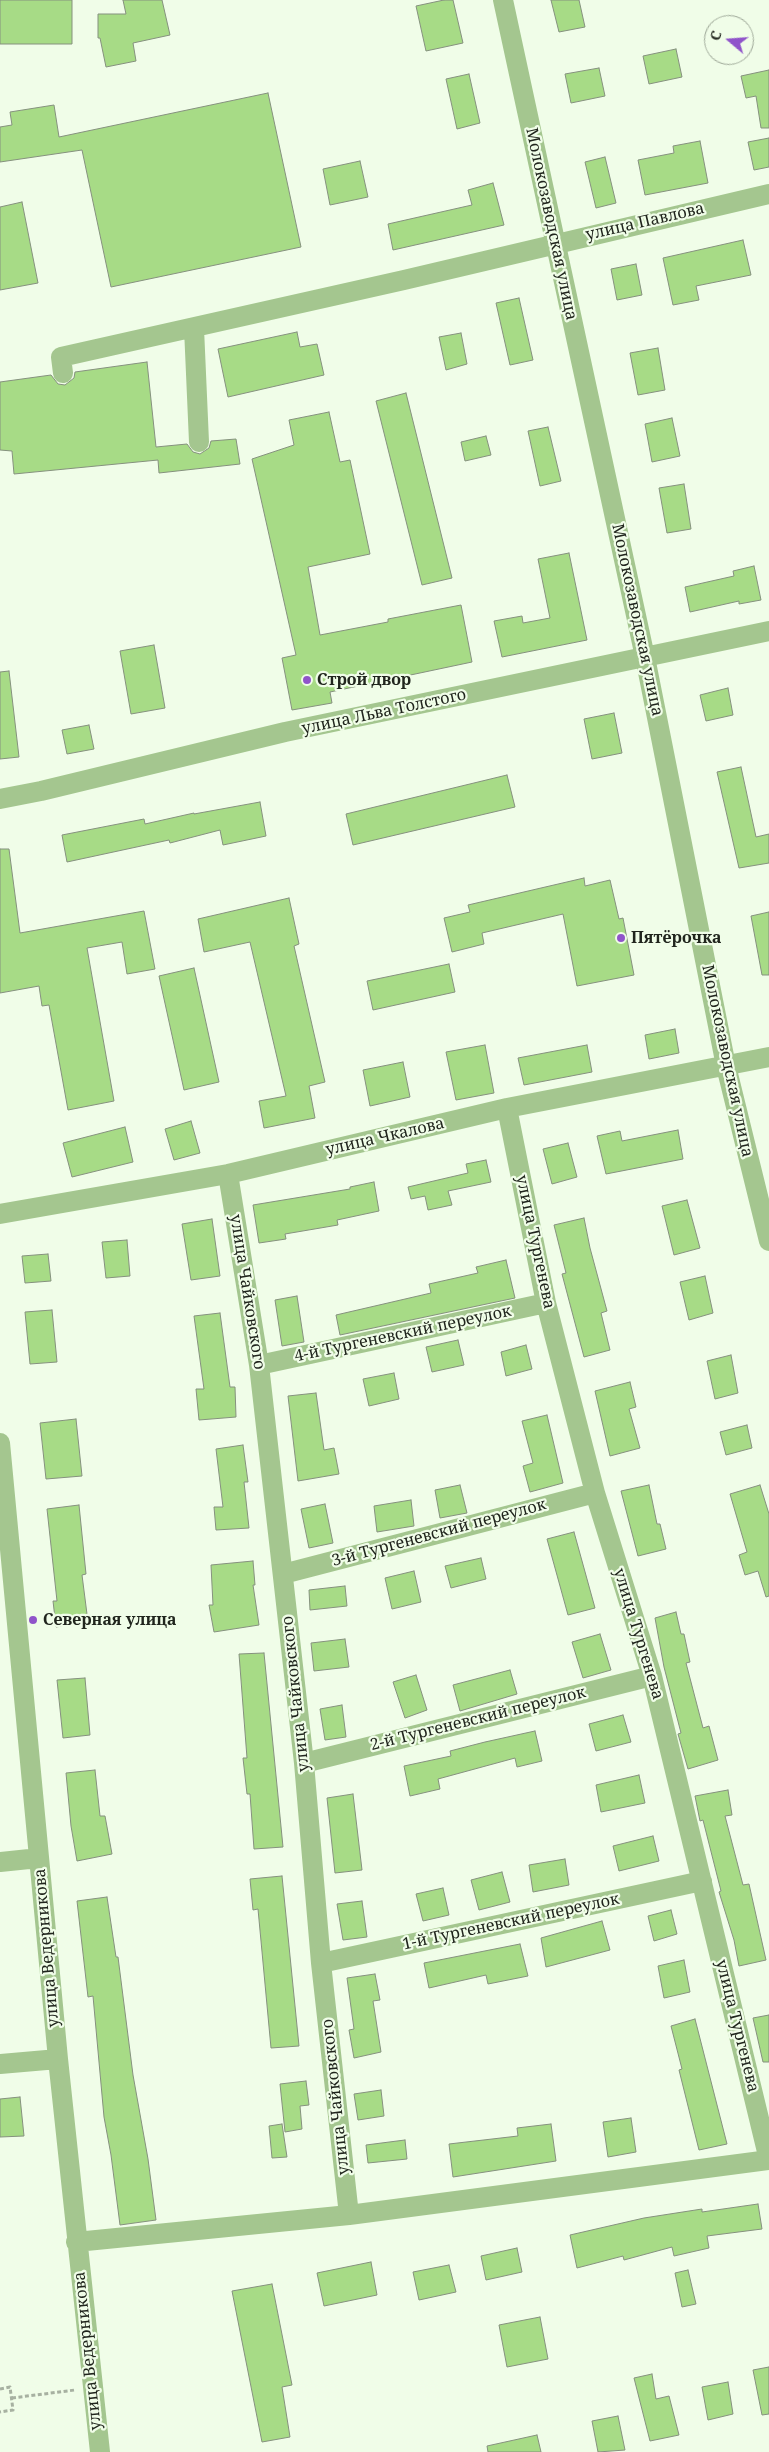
<!DOCTYPE html>
<meta charset="utf-8">
<style>
body{margin:0}
#map{position:relative;width:769px;height:2452px;overflow:hidden;background:#f0fde8;font-family:"Noto Serif",serif}
canvas{display:block}
.north{position:absolute;left:704px;top:15px;width:50px;height:50px;box-sizing:border-box;background:#f0fde8;border:1px solid #9da797;border-radius:50%;rotate:288deg;font-size:14px;font-weight:700;line-height:20px;text-align:center;color:#20251d}
.north::after{content:'';display:block;margin:auto;width:18px;height:22px;background:#9054ca;clip-path:polygon(50% 0,100% 100%,50% 72%,0 100%)}
</style>
<div id="map">
<canvas width="769" height="2452"></canvas>
<div class="north">С</div>
</div>
<script>
const context = document.querySelector('canvas').getContext('2d');
context.lineJoin = 'round';
function fillPath(path, color) { context.fillStyle = color; context.fill(path, 'evenodd'); }
const poly = rows => new Path2D(rows.map(r => 'M' + r).join(''));
function stroke(path, color, width, dash) { context.strokeStyle = color; context.lineWidth = width; context.lineCap = dash ? 'butt' : 'round'; context.setLineDash(dash || []); context.stroke(path); }
function write(font, color, halo, rows, align = 'center') {
  context.font = font + ' "Noto Serif",serif'; context.lineWidth = 4.5; context.setLineDash([]); context.textBaseline = 'middle'; context.strokeStyle = halo; context.fillStyle = color; for (const [text, x, y, turn = 0] of rows) {
    context.save(); context.translate(x, y); context.rotate((+turn || 0) * Math.PI / 180); context.textAlign = isNaN(turn) ? turn : align; if (halo) context.strokeText(text, 0, 0); context.fillText(text, 0, 0); context.restore();
  }
}
const building = poly([
 [0,0,72,0,72,44,0,44,0,0],
 [123,0,162,0,170,35,133,43,136,61,106,67,100,38,98,38,98,14,126,14,123,0],
 [444,0,453,0,463,43,426,51,416,6,444,0],
 [551,0,579,0,585,27,559,32,551,0],
 [676,49,682,77,649,84,643,56,676,49],
 [599,68,605,96,571,103,565,74,599,68],
 [769,70,769,128,761,128,756,96,746,98,741,76,769,70],
 [469,74,480,123,457,129,446,79,469,74],
 [268,93,301,247,111,287,82,150,0,162,0,127,12,125,10,112,54,105,59,137,268,93],
 [769,138,769,167,754,170,748,142,769,138],
 [700,141,708,183,645,195,638,160,674,153,673,146,700,141],
 [605,157,616,203,596,208,585,162,605,157],
 [360,161,368,197,330,205,323,169,360,161],
 [493,183,504,225,393,250,388,224,472,205,468,190,493,183],
 [22,202,38,283,0,290,0,207,22,202],
 [743,240,751,275,696,286,699,300,673,305,663,258,743,240],
 [636,264,642,295,617,300,611,269,636,264],
 [519,298,533,360,510,365,496,303,519,298],
 [297,332,300,347,317,344,324,375,228,397,218,349,297,332],
 [461,333,467,364,446,370,439,337,461,333],
 [658,348,665,390,638,395,630,353,658,348],
 [147,362,156,447,187,444,193,452,200,454,209,448,211,441,236,439,240,464,159,473,158,460,14,474,12,451,0,450,0,382,51,375,58,384,65,385,74,378,75,372,147,362],
 [406,393,452,578,422,585,376,401,406,393],
 [329,412,340,462,350,460,370,554,308,567,320,635,388,622,388,619,461,605,472,662,330,692,332,703,292,710,282,658,296,655,252,459,294,445,289,420,329,412],
 [672,418,680,456,652,462,645,424,672,418],
 [548,427,561,481,540,486,528,431,548,427],
 [486,436,491,455,465,461,461,442,486,436],
 [684,484,691,529,667,533,659,488,684,484],
 [569,553,587,640,502,657,494,621,522,616,523,623,550,618,538,559,569,553],
 [754,566,761,600,739,604,739,601,690,612,685,587,734,576,733,571,754,566],
 [154,645,165,708,131,714,120,651,154,645],
 [9,671,19,757,0,759,0,672,9,671],
 [728,688,733,715,706,721,700,695,728,688],
 [614,713,622,753,592,759,584,719,614,713],
 [89,725,94,749,67,754,62,730,89,725],
 [741,767,756,837,769,834,769,863,739,868,717,772,741,767],
 [507,775,515,807,353,845,346,814,507,775],
 [260,802,266,836,223,845,220,830,170,843,169,840,67,862,62,835,144,819,145,824,194,813,194,814,260,802],
 [0,849,9,849,20,933,144,911,155,969,127,974,122,942,87,948,114,1101,68,1110,49,1005,42,1006,39,986,0,993,0,849],
 [584,878,585,886,610,880,619,919,623,918,634,975,577,986,563,914,482,933,484,944,452,952,444,918,470,912,468,905,584,878],
 [289,898,299,944,294,946,325,1082,309,1086,315,1118,264,1128,259,1101,286,1096,250,942,204,952,198,919,289,898],
 [769,912,769,975,762,975,751,916,769,912],
 [449,964,455,992,373,1010,367,981,449,964],
 [194,968,219,1082,184,1090,159,976,194,968],
 [675,1029,679,1053,649,1059,645,1035,675,1029],
 [485,1045,494,1093,456,1100,446,1052,485,1045],
 [587,1045,592,1072,524,1085,518,1058,587,1045],
 [403,1062,410,1097,370,1106,363,1070,403,1062],
 [191,1121,200,1153,174,1160,165,1129,191,1121],
 [125,1127,133,1162,72,1177,63,1143,125,1127],
 [678,1130,683,1159,606,1174,597,1136,620,1131,622,1141,678,1130],
 [568,1143,577,1177,552,1184,543,1149,568,1143],
 [486,1160,491,1182,448,1191,452,1205,428,1210,425,1196,411,1199,408,1187,468,1173,466,1164,486,1160],
 [374,1182,379,1211,337,1220,338,1225,285,1234,286,1239,259,1243,253,1205,350,1189,350,1187,374,1182],
 [687,1200,700,1248,674,1255,662,1206,687,1200],
 [584,1218,590,1248,607,1311,601,1313,610,1350,584,1357,562,1274,566,1273,554,1225,584,1218],
 [212,1219,220,1276,191,1280,182,1224,212,1219],
 [127,1240,130,1276,106,1278,102,1242,127,1240],
 [48,1254,51,1281,25,1283,22,1256,48,1254],
 [506,1260,515,1298,340,1335,336,1315,431,1293,429,1284,478,1273,476,1267,506,1260],
 [705,1276,713,1313,689,1320,680,1282,705,1276],
 [297,1296,304,1342,282,1346,275,1300,297,1296],
 [52,1310,57,1362,30,1364,25,1312,52,1310],
 [220,1313,230,1387,235,1387,236,1417,199,1420,196,1389,204,1389,194,1316,220,1313],
 [458,1340,464,1365,432,1372,426,1347,458,1340],
 [526,1345,532,1369,506,1376,501,1352,526,1345],
 [731,1355,738,1393,715,1399,707,1361,731,1355],
 [394,1373,399,1399,369,1406,363,1379,394,1373],
 [630,1382,636,1407,629,1409,640,1448,610,1456,595,1391,630,1382],
 [316,1393,324,1450,334,1448,339,1474,298,1481,288,1396,316,1393],
 [547,1415,563,1483,530,1492,523,1466,533,1463,522,1421,547,1415],
 [76,1419,82,1476,46,1479,40,1423,76,1419],
 [747,1425,752,1448,726,1455,720,1432,747,1425],
 [243,1445,248,1482,244,1482,249,1528,216,1530,214,1507,223,1507,216,1449,243,1445],
 [460,1485,467,1513,440,1518,435,1490,460,1485],
 [649,1485,657,1524,660,1524,666,1549,638,1556,621,1491,649,1485],
 [760,1485,769,1514,769,1596,766,1597,758,1571,745,1575,739,1555,747,1552,730,1494,760,1485],
 [411,1500,414,1526,377,1532,374,1506,411,1500],
 [325,1504,333,1543,309,1548,301,1509,325,1504],
 [79,1505,86,1574,82,1575,88,1622,56,1627,53,1601,57,1601,47,1509,79,1505],
 [574,1532,595,1608,568,1615,547,1539,574,1532],
 [481,1558,486,1579,451,1588,445,1566,481,1558],
 [253,1561,255,1585,253,1585,259,1625,214,1632,209,1605,213,1605,211,1565,253,1561],
 [414,1571,421,1602,392,1609,385,1578,414,1571],
 [345,1586,347,1606,310,1610,309,1590,345,1586],
 [676,1612,681,1634,684,1634,690,1662,686,1663,703,1728,709,1726,718,1760,688,1769,678,1734,681,1733,664,1667,655,1618,676,1612],
 [600,1634,611,1670,583,1678,572,1642,600,1634],
 [345,1639,349,1667,314,1671,311,1643,345,1639],
 [264,1653,283,1847,254,1849,250,1794,247,1794,243,1758,247,1758,239,1654,264,1653],
 [510,1670,517,1694,460,1711,453,1685,510,1670],
 [416,1675,427,1710,405,1718,393,1682,416,1675],
 [85,1678,90,1735,63,1738,57,1680,85,1678],
 [342,1705,346,1737,325,1740,320,1709,342,1705],
 [623,1715,631,1742,596,1751,589,1724,623,1715],
 [535,1731,542,1761,517,1767,515,1758,438,1779,440,1789,410,1796,404,1766,451,1756,450,1751,485,1742,535,1731],
 [95,1770,100,1816,105,1816,112,1854,77,1861,71,1826,66,1773,95,1770],
 [639,1775,645,1803,601,1812,596,1785,639,1775],
 [728,1790,732,1815,725,1816,743,1885,749,1884,766,1960,739,1966,734,1940,719,1892,721,1891,703,1820,700,1821,695,1796,728,1790],
 [353,1794,362,1870,335,1873,327,1798,353,1794],
 [653,1836,659,1861,619,1871,613,1846,653,1836],
 [565,1859,569,1885,533,1892,529,1865,565,1859],
 [502,1872,510,1902,479,1910,471,1880,502,1872],
 [282,1876,299,2046,271,2048,258,1909,253,1910,250,1879,282,1876],
 [443,1888,449,1915,423,1921,416,1894,443,1888],
 [107,1897,116,1957,118,1957,133,2075,148,2159,156,2220,120,2225,111,2155,104,2117,93,1996,88,1997,77,1901,107,1897],
 [362,1901,367,1937,343,1940,337,1904,362,1901],
 [671,1910,677,1934,654,1941,648,1916,671,1910],
 [602,1921,610,1950,546,1967,541,1938,602,1921],
 [520,1944,528,1976,488,1984,486,1975,429,1988,424,1963,520,1944],
 [684,1960,690,1992,664,1998,658,1966,684,1960],
 [375,1974,380,2000,373,2001,381,2052,354,2058,349,2030,354,2029,347,1978,375,1974],
 [769,2015,769,2062,763,2062,753,2018,769,2015],
 [695,2019,727,2144,699,2150,679,2070,682,2069,671,2026,695,2019],
 [306,2081,309,2105,300,2106,302,2129,285,2132,280,2084,306,2081],
 [381,2090,384,2116,358,2120,354,2094,381,2090],
 [20,2097,24,2136,0,2137,0,2099,20,2097],
 [631,2118,636,2152,608,2157,603,2122,631,2118],
 [282,2124,287,2157,272,2158,269,2126,282,2124],
 [551,2124,556,2161,453,2177,449,2144,518,2136,517,2128,551,2124],
 [405,2140,407,2159,368,2163,366,2145,405,2140],
 [758,2204,762,2229,707,2236,709,2248,674,2256,672,2247,624,2260,623,2256,577,2268,570,2235,644,2218,702,2209,702,2212,758,2204],
 [517,2248,522,2272,486,2280,481,2256,517,2248],
 [371,2262,377,2295,324,2306,317,2273,371,2262],
 [449,2265,456,2292,419,2300,413,2272,449,2265],
 [688,2270,696,2304,682,2307,675,2273,688,2270],
 [272,2284,292,2385,282,2387,290,2437,262,2442,232,2291,272,2284],
 [540,2317,548,2359,507,2367,499,2325,540,2317],
 [769,2367,769,2414,762,2415,753,2370,769,2367],
 [652,2374,656,2399,669,2396,679,2435,650,2441,634,2378,652,2374],
 [728,2382,733,2414,708,2420,702,2387,728,2382],
 [618,2416,625,2450,598,2452,592,2421,618,2416],
 [537,2435,541,2452,488,2452,487,2446,537,2435]
]);
const path = poly([
 [0,2389,10,2387,13,2410,0,2412],
 [12,2398,75,2390]
]);
const minor = poly([
 [503,0,645,657,726,1066,769,1241],
 [194,328,199,442],
 [63,373,61,357,404,280,769,194],
 [0,799,41,791,285,732,769,631],
 [507,1108,546,1303,595,1493,652,1676,769,2160],
 [228,1174,259,1365,304,1763,321,1963,349,2215],
 [0,1214,228,1174,507,1108,769,1057],
 [259,1365,546,1303],
 [0,1443,58,2059,100,2452],
 [283,1574,595,1493],
 [304,1763,652,1676],
 [0,1862,39,1858],
 [321,1963,702,1881],
 [0,2064,58,2059],
 [76,2242,349,2215,769,2160]
]);
const markers = [
 [307,680,5,"#9054ca"],
 [621,938,5,"#9054ca"],
 [33,1620,5,"#9054ca"]
];
const streetNames = [
 ["улица Павлова",645,222,-13],
 ["Молокозаводская улица",551,224,78],
 ["Молокозаводская улица",637,620,78],
 ["улица Льва Толстого",384,712,-12],
 ["Молокозаводская улица",727,1061,78],
 ["улица Чкалова",385,1137,-13],
 ["улица Тургенева",535,1242,78],
 ["улица Чайковского",247,1292,81],
 ["4-й Тургеневский переулок",403,1334,-12],
 ["3-й Тургеневский переулок",439,1533,-15],
 ["улица Тургенева",638,1634,73],
 ["улица Чайковского",296,1694,-96],
 ["2-й Тургеневский переулок",478,1719,-14],
 ["1-й Тургеневский переулок",511,1922,-12],
 ["улица Ведерникова",47,1948,-95],
 ["улица Тургенева",737,2026,76],
 ["улица Чайковского",336,2097,-96],
 ["улица Ведерникова",88,2351,-96]
];
const poiNames = [
 ["Строй двор",317,680],
 ["Пятёрочка",631,938],
 ["Северная улица",43,1620]
];
fillPath(building, '#a7db86');
stroke(building, '#85917e', 1);
stroke(path, '#a7b1a1', 3, [4, 2.5]);
stroke(minor, '#a4c68f', 20);
for (const [x, y, r, color] of markers) { const dot = new Path2D(); dot.arc(x, y, r, 0, 2 * Math.PI); context.fillStyle = color; context.fill(dot); stroke(dot, '#f0fde8', 2); }
write('16px', '#20251d', '#f0fde8', streetNames);
write('bold 16px', '#20251d', '#f0fde8', poiNames, 'left');
</script>
